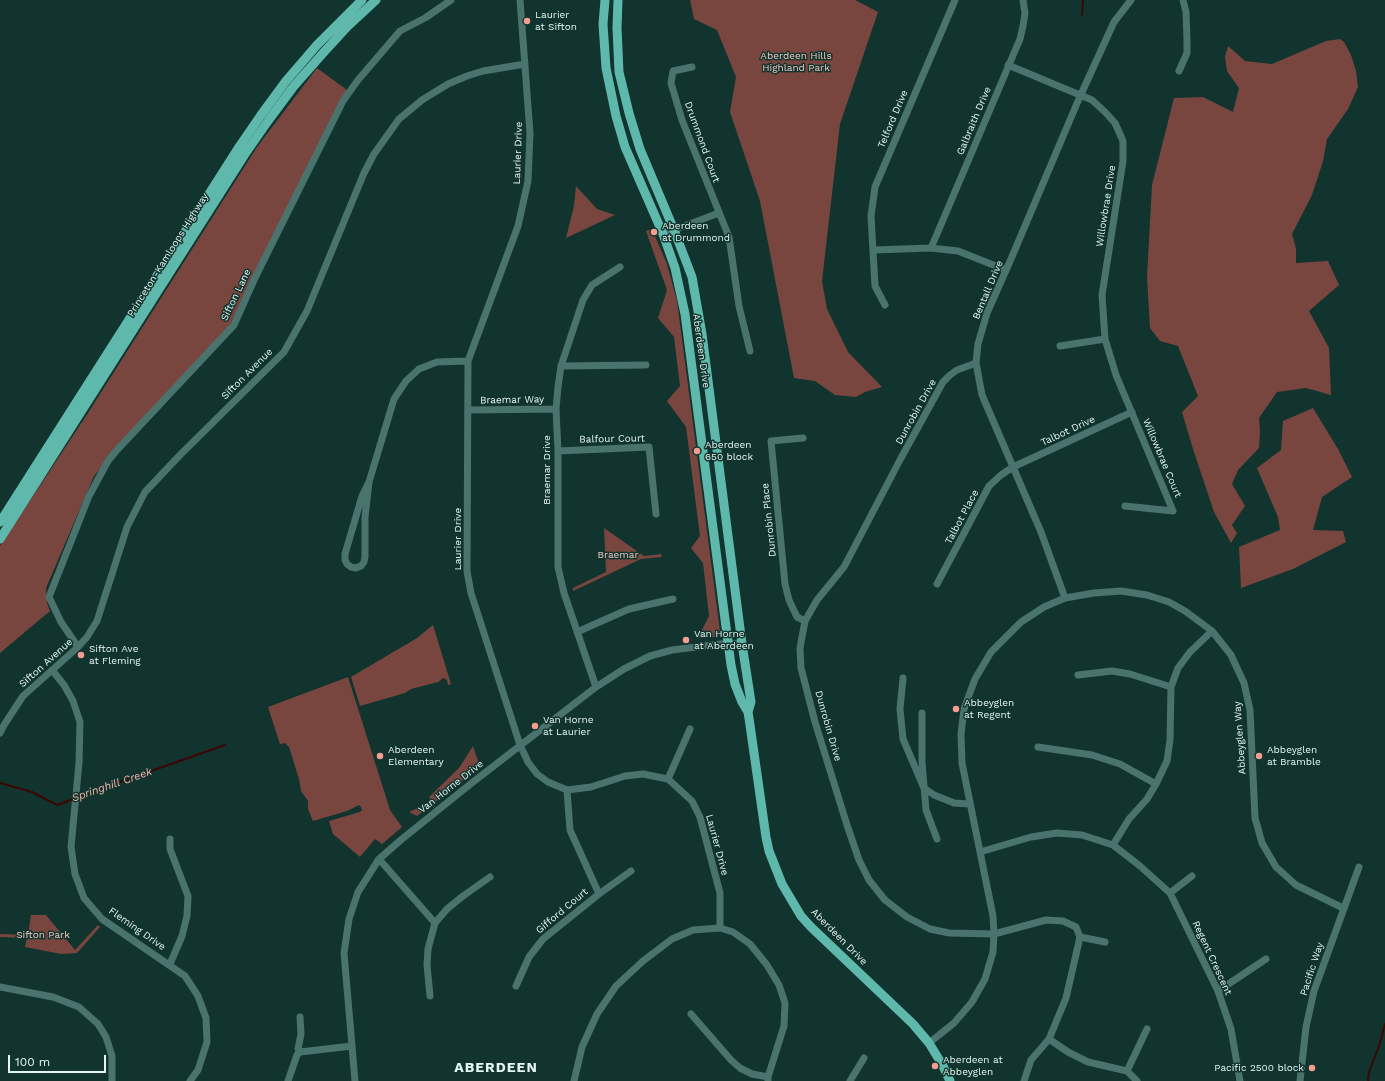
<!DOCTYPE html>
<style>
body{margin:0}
#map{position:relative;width:1385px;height:1081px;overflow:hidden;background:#11342f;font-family:"Work Sans",sans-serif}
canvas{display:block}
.scale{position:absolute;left:8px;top:1055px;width:98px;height:18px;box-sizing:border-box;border:2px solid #e3f6f2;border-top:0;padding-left:5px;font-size:12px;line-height:14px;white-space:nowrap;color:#e3f6f2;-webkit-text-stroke:3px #11342f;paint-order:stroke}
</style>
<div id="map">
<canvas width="1385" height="1081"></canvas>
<div class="scale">100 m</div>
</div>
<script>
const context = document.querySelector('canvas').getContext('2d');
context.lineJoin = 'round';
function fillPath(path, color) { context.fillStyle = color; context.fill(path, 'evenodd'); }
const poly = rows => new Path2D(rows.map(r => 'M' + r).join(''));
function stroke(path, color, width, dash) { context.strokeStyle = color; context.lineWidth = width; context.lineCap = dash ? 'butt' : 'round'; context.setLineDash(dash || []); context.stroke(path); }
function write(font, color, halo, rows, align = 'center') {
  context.font = font + ' "Work Sans",sans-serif'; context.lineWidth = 3; context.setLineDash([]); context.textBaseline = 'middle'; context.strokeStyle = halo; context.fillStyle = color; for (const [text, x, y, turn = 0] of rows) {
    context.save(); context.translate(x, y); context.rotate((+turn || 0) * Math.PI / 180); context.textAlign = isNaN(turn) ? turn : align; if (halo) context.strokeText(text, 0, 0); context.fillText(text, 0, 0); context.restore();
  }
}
const green = poly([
 [690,0,855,0,878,12,840,124,822,281,827,309,848,352,882,387,865,392,856,397,835,395,815,381,794,378,760,201,730,112,736,77,717,30,694,19],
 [1340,39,1344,42,1351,55,1356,71,1358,87,1348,109,1327,139,1323,161,1312,195,1292,234,1296,249,1296,263,1328,261,1339,285,1309,311,1329,348,1331,395,1306,388,1277,392,1259,418,1260,432,1259,448,1238,470,1232,484,1245,506,1232,525,1237,533,1231,543,1214,512,1193,449,1182,412,1198,396,1178,346,1160,341,1150,328,1147,277,1152,185,1174,98,1203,97,1233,112,1239,88,1227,71,1225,57,1228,46,1245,61,1272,64,1326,41],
 [317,68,347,90,230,325,163,397,94,476,46,588,47,603,50,611,0,653,0,546,86,416,257,147],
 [576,186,597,209,615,215,566,238,574,206],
 [652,229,667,264,677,301,720,631,716,637,698,638,709,616,703,563,691,548,700,536,686,427,667,401,680,386,674,337,658,318,667,290,646,231],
 [1313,408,1338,449,1352,477,1322,497,1313,530,1343,531,1346,542,1293,569,1241,588,1239,547,1280,530,1278,517,1257,468,1281,450,1283,421],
 [604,528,644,556,661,554,662,557,641,559,573,591,573,588,606,572],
 [433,625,451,684,448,685,447,680,443,678,438,682,411,689,405,693,360,706,351,677,417,638],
 [348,677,390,810,402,827,382,844,375,839,360,857,333,834,329,821,360,812,362,810,361,807,359,805,347,811,313,821,308,809,308,801,301,791,299,779,289,747,285,743,280,744,268,707],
 [473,746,480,767,417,816,409,812,431,802,429,797,459,768],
 [31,915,46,915,75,950,98,925,100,927,77,953,61,954,25,947,27,938,0,937,0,934,28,935]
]);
const stream = poly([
 [1082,15,1083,0],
 [0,783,32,792,57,805,73,799],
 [77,797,225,745],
 [1368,1081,1369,1072,1379,1046,1385,1024]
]);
const minor = poly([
 [520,0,530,133,528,181,518,226,468,361,467,571,471,593,520,745,528,762,537,774,548,782,567,790,591,787,625,776,643,774,668,779,692,801,700,817,720,893,720,928],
 [1008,65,1092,100,1105,112,1115,123,1123,141,1123,161,1102,295,1105,339,1116,375,1173,511,1125,506],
 [692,67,673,71,671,83,682,120,729,237,739,306,750,351],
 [1179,71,1187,53,1187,40,1186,12,1183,0],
 [663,234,719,213],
 [931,248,1020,39,1023,26,1025,13,1023,0],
 [874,250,931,248,958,251,1006,270],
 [885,305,875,286,871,216,875,187,955,0],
 [1060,346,1105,339],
 [976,363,957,370,950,375,943,382,901,458,844,567,817,600,805,621,800,648,801,668,815,722,847,825,859,860,869,880,885,900,907,917,930,929,949,933,994,934,1046,920,1063,921,1076,927,1080,937],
 [561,366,646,365],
 [468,410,556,409],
 [803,438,771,441,785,584,789,600,797,617,805,621],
 [558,451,649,447,656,514],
 [369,482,362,496,345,554,345,560,347,564,351,567,356,568,361,566,364,562,365,557,365,517,369,482,394,399,406,381,419,369,437,362,468,361],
 [937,584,989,486,1001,475,1013,467,1132,412],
 [1065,598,1041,532,982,395,976,363,978,344,987,313,1011,259,1078,101,1114,22,1131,0],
 [577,632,629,609,673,599],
 [78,647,61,622,49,597,89,496,108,461,117,450,234,325,254,280,343,101,358,80,400,31,425,18,451,0],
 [52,670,64,685,73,701,80,722,79,763,71,847,75,874,84,898,102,919,185,976,198,996,206,1018,207,1042,198,1070,190,1081],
 [1078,675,1112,671,1130,674,1171,687],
 [903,678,900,709,903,739,924,788,934,795,954,803,970,804],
 [596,687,564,593,558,567,558,451,556,409,558,387,561,366,583,300,592,285,620,267],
 [922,713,922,762,926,810,937,839],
 [0,733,4,725,23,696,78,647,87,637,97,621,127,527,145,492,179,456,284,352,307,311,364,173,374,154,399,119,422,100,448,84,467,76,483,71,525,64],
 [1038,747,1092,755,1120,764,1156,784],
 [668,779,690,729],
 [567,790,570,830,599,894],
 [170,839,170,849,188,896,187,916,182,936,170,964],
 [1113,845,1129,819,1147,799,1156,784,1167,761,1170,740,1171,687,1178,668,1190,652,1212,631],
 [980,852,1031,837,1057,833,1082,835,1113,845,1140,866,1170,893,1218,991,1231,1029,1240,1081],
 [379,859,435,923],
 [1170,893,1192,876],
 [1080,937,1105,942],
 [516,986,529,957,543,939,599,894,631,871],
 [0,987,53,997,79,1007,98,1024,106,1037,112,1056,112,1081],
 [1218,991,1266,959],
 [430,996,427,965,428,949,435,923,447,909,463,896,490,877],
 [691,1014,731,1060,740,1068,752,1074,768,1077],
 [1049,1039,1068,1052,1088,1062,1127,1071,1137,1081],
 [929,1043,954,1023,972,1002,985,979,993,952,994,934,993,916,962,763,961,734,964,709,975,679,991,652,1021,622,1044,607,1065,598,1094,593,1121,591,1147,595,1169,602,1185,611,1212,631,1231,655,1244,683,1250,710,1255,818,1262,843,1276,867,1296,885,1343,908],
 [300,1052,298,1049,301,1034,300,1017],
 [1127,1071,1147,1029],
 [288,1081,297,1055,300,1052,352,1046],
 [355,1081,344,953,349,919,358,892,379,859,402,839,473,782,596,687,624,669,650,656,672,650,729,643,742,644],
 [574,1081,582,1047,597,1014,616,986,643,961,672,939,693,930,720,928,733,932,750,944,767,965,779,985,785,1003,784,1026,768,1077,768,1081],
 [850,1081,864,1058],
 [1024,1081,1031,1060,1049,1039,1066,998,1080,937],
 [1300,1081,1306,1027,1314,991,1359,867]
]);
const major = poly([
 [605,0,603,24,606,68,616,116,625,147,663,234,675,268,685,314,731,665,735,684,742,702,748,712],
 [618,0,617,28,619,72,629,113,640,149,674,230,692,277,702,334,742,644,751,702,748,712,750,725,766,837,769,851,782,884,801,916,811,927,913,1024,929,1043,943,1066,950,1081],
 [0,522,239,147,261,115,286,81,317,45,362,0],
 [0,539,245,154,268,121,294,86,324,52,347,27,376,0]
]);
const markers = [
 [527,21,4,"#f59d90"],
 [654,232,4,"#f59d90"],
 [697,451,4,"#f59d90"],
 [686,640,4,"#f59d90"],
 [81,655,4,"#f59d90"],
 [956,709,4,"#f59d90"],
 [535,726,4,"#f59d90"],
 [380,756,4,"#f59d90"],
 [1259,756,4,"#f59d90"],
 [935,1066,4,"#f59d90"],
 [1312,1068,4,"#f59d90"]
];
const poiNames = [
 ["Laurier",535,15],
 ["at Sifton",535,27],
 ["Aberdeen",662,226],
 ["at Drummond",662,238],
 ["Aberdeen",705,445],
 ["650 block",705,457],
 ["Van Horne",694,634],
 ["at Aberdeen",694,646],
 ["Sifton Ave",89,649],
 ["at Fleming",89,661],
 ["Abbeyglen",964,703],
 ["at Regent",964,715],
 ["Van Horne",543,720],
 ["at Laurier",543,732],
 ["Aberdeen",388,750],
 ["Elementary",388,762],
 ["Abbeyglen",1267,750],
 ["at Bramble",1267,762],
 ["Aberdeen at",943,1060],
 ["Abbeyglen",943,1072],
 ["Pacific 2500 block",1304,1068,"right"]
];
const parkNames = [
 ["Aberdeen Hills",796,56],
 ["Highland Park",796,68],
 ["Braemar",618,555],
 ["Sifton Park",43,935]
];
const streetNames = [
 ["Telford Drive",893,119,-67],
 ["Galbraith Drive",974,121,-67],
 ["Drummond Court",702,142,70],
 ["Laurier Drive",518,153,-88],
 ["Willowbrae Drive",1106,206,-81],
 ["Princeton-Kamloops Highway",168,255,-58],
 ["Bentall Drive",988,290,-67],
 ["Sifton Lane",236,295,-64],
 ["Aberdeen Drive",701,351,82],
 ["Sifton Avenue",247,374,-45],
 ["Braemar Way",512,400,-1],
 ["Dunrobin Drive",916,412,-61],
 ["Talbot Drive",1068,431,-25],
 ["Balfour Court",612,439,-1],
 ["Willowbrae Court",1162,458,67],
 ["Braemar Drive",547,470,-90],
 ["Talbot Place",962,517,-62],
 ["Dunrobin Place",769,520,-96],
 ["Laurier Drive",458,539,-90],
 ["Sifton Avenue",46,663,-42],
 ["Dunrobin Drive",828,726,74],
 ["Abbeyglen Way",1240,738,-94],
 ["Van Horne Drive",451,787,-38],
 ["Laurier Drive",717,845,75],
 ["Gifford Court",562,911,-40],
 ["Fleming Drive",137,929,35],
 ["Aberdeen Drive",839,937,45],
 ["Regent Crescent",1212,958,65],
 ["Pacific Way",1312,969,-72]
];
const waterNames = [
 ["Springhill Creek",112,785,-19]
];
const districtNames = [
 ["ABERDEEN",496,1068]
];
fillPath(green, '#79463f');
stroke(stream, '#3d0604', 2);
stroke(minor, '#4a736d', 7);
stroke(major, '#5eb9ac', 9);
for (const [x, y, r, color] of markers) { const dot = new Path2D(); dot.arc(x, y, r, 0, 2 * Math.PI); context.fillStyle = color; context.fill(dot); stroke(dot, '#11342f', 1.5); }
write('10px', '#e3f6f2', '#11342f', poiNames, 'left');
write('10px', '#f5c7c0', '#11342f', parkNames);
write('10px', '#e3f6f2', '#11342f', streetNames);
write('italic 11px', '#f5b1a7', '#11342f', waterNames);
context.letterSpacing = '1px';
write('bold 14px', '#e3f6f2', '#11342f', districtNames);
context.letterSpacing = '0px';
</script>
